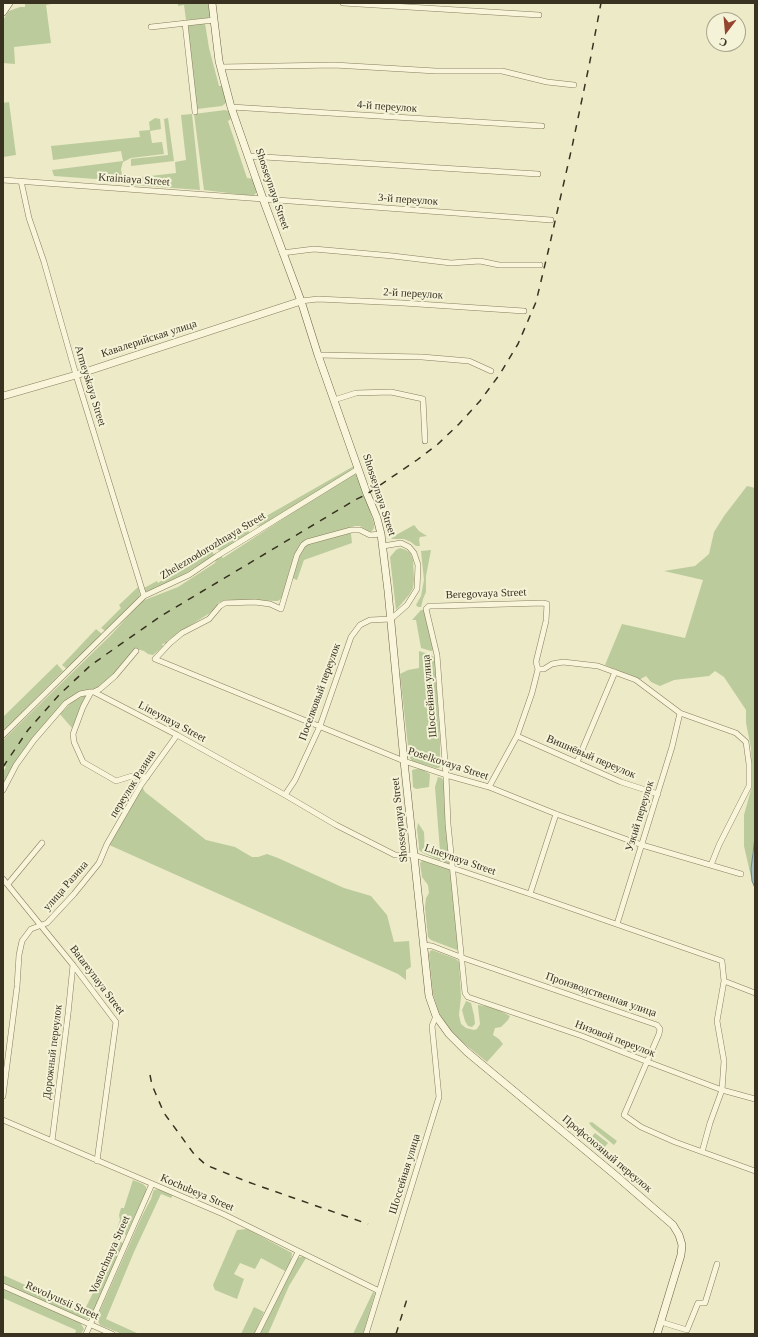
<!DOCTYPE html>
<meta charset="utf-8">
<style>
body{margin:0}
#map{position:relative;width:758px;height:1337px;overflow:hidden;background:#edeac8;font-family:Georgia,serif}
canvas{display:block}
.frame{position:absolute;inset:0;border:4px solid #393221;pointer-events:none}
.north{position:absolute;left:706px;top:12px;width:40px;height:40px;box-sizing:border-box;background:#f4f2d7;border:1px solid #a9a58e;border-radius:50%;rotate:196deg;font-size:11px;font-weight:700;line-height:16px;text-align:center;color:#393221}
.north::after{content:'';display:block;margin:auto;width:14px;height:18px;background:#944530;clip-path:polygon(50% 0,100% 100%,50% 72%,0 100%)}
</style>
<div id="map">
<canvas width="758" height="1337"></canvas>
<div class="frame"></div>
<div class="north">С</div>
</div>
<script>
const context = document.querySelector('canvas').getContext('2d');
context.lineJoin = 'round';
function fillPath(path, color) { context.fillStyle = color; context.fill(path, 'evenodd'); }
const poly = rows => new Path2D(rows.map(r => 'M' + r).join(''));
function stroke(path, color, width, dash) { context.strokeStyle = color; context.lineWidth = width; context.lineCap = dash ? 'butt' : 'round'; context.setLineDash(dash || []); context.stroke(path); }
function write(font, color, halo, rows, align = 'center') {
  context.font = font + ' Georgia,serif'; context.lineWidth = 4; context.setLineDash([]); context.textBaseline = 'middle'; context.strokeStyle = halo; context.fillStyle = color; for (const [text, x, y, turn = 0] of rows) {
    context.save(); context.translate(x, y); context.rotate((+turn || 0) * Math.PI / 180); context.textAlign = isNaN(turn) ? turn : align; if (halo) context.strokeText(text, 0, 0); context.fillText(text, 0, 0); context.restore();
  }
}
const green = poly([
 [25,3,57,3,46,5,51,43,14,47,15,64,3,63,3,20,9,11,20,7,25,7],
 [178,3,210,3,211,15,208,18,186,20,184,5,178,6],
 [205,23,209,48,219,86,222,86,227,100,226,103,222,106,197,109,187,25],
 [9,102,16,155,3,157,3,103],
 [225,110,229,111,231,119,228,121,247,178,254,179,257,192,253,196,204,190,194,114],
 [192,114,200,190,133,185,133,178,176,173,175,162,186,160,181,115],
 [155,118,160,119,161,129,150,131,152,143,162,142,164,154,131,158,123,162,121,169,123,181,54,176,52,170,123,161,121,151,53,160,51,146,140,137,139,131,150,130,149,122],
 [168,118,174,161,131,166,131,159,168,155,164,119],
 [354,466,352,470,264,524,260,526,257,526,254,523],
 [355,474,359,476,374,524,374,528,372,531,370,532,360,526,355,526,305,542,283,597,278,601,238,600,224,601,218,603,217,606,213,611,180,632,167,641,167,643,162,644,163,646,160,649,153,655,148,654,144,651,137,649,110,679,98,689,71,697,13,766,3,784,3,772,6,767,3,764,3,740,111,635,142,601,178,587,215,563,216,560,221,556,223,558,295,511,323,494,328,490],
 [747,486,755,488,755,840,752,855,752,881,744,846,744,815,752,786,751,748,746,723,746,710,724,677,715,671,709,676,674,680,660,686,651,682,646,676,639,680,605,665,622,624,685,638,703,580,664,571,695,566,709,554,714,532,724,516],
 [414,525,419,531,427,536,420,537,419,539,420,546,416,546,411,542,404,539,391,539,396,535],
 [247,528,250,534,221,551,215,549,214,547],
 [350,533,351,534,352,543,304,560,297,580,292,578,302,548,305,545],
 [400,548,406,550,410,553,413,560,414,580,413,588,409,595,396,610,390,557,396,550],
 [211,549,214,555,186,573,151,591,144,591,144,588,157,581,158,583,161,581],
 [431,550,426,576,426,592,423,599,421,607,418,607,416,605,421,596,424,580,421,551],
 [138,587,140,594,139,597,106,631,104,630,101,628,121,608,119,605],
 [421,610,424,610,433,647,433,650,431,651,421,648,416,620,412,620],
 [96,629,102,634,67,669,62,665],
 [419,651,431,655,435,658,440,741,440,766,439,768,436,768,412,761,410,758,408,746,400,674,408,670,419,668],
 [57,664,63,671,3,731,3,717],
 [83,696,86,696,86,698,72,728,60,714,72,702],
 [416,769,421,769,430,774,429,787,416,789,413,787,412,770],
 [438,777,442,778,444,783,450,863,448,864,423,853,419,850,419,846,417,829,418,823,424,832,425,852,440,851,435,787],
 [141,785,145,792,206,840,235,847,252,857,258,857,267,854,278,858,344,888,371,896,387,915,394,942,409,941,411,967,406,970,406,980,398,974,107,844],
 [424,859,449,869,451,872,458,946,457,950,431,940,428,937,425,908,426,898,429,893,428,885,422,877,420,863],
 [432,950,456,959,459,962,461,997,459,1015,461,1024,466,1028,474,1030,477,1029,480,1024,478,1007,478,1005,493,1007,510,1016,508,1020,501,1027,495,1028,493,1035,499,1039,503,1044,487,1062,456,1037,447,1026,439,1013,433,994,429,955,430,951],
 [466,1001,471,1003,474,1015,475,1024,472,1027,468,1026,465,1021,462,1010],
 [592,1122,617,1141,614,1145,592,1127,589,1123],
 [595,1133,608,1143,603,1149,590,1139],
 [133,1180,143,1184,146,1187,146,1191,126,1235,116,1231,120,1220,119,1215,121,1208,124,1208],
 [159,1189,173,1195,171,1198,161,1194,134,1252,106,1319,139,1334,122,1334,100,1325,98,1321,98,1315,142,1216,151,1199,153,1192,154,1190],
 [247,1229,292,1253,291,1261,285,1271,261,1258,255,1269,240,1263,234,1274,244,1279,237,1299,215,1290,213,1285,237,1230],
 [115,1239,123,1243,93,1313,88,1319,81,1318,3,1283,3,1275,84,1311,95,1289],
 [303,1256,306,1258,289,1286,268,1334,260,1334,298,1258],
 [3,1289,80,1322,84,1329,81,1334,75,1334,76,1330,3,1298],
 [373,1292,375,1293,363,1334,353,1334],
 [254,1307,264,1312,254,1334,241,1334]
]);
const water = poly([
 [755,837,755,888,752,881,751,869,755,837]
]);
const minor = poly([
 [343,3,539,15],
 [185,23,195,112],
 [151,27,214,20],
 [221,67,334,65,436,71,502,71,547,82,574,85],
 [231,107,542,126],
 [248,156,538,174],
 [3,180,551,220],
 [21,181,29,218,44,262,76,375,144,596],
 [282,253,314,249,393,256,451,263,480,261,499,265,540,265],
 [301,301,318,299,403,303,524,311],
 [318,355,422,357,469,361,491,371],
 [334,400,356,393,391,392,423,399,425,441],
 [381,534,370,535,360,530,351,530,307,542,303,545,297,555,281,609,270,604,255,602,225,603,220,606,209,619,182,633,170,643,155,659,404,761,446,775,489,787,556,814,642,845,741,874],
 [538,669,544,669,552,664,563,662,598,666,636,680,680,713,736,733,746,742,749,764,749,786,719,845,711,865],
 [91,692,83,707,73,734,74,742,83,762,116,781,132,776,147,777],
 [94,692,177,735,285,795,336,825,395,855,414,855,530,894,722,961,724,981,717,1021,724,1061,722,1090,710,1123,702,1152],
 [3,735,144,596,189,575,217,556,358,469],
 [517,736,621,782,658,794],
 [577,762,615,672],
 [489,787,517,736,532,693,538,669,536,662,546,621,547,604,543,603,437,606,429,606,426,609,437,655,446,775,448,824,465,993,468,997,582,1036,648,1062,722,1090,755,1099],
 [3,790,16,765,34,740,66,703,80,694,90,692,94,692,100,689,115,676,136,651],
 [285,795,295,780,320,726,351,637,360,625,370,620,391,619,407,605,417,589,418,565,414,553,409,547,401,543,383,546],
 [3,879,73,965,116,1022,97,1161],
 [8,884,42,843],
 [530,894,556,814],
 [617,924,672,747,680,713],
 [424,945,432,946,463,958,657,1025,660,1029,659,1034,624,1115,641,1127,675,1142,755,1171],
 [724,981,755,993],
 [3,1096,17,987,19,955,22,941,31,929,47,923,74,894,99,863,107,844,141,785,177,735],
 [3,1120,223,1214,379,1291],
 [52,1141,68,1014,73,965],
 [3,1286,112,1334],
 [661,1322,687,1330,698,1303,705,1303,717,1264],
 [86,1334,152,1184],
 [257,1334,298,1252],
 [366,1334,439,1097,432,1026,436,1016]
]);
const tertiary = poly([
 [3,396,76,375,301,301]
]);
const secondary = poly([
 [212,3,219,61,231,107,263,199,301,301,318,355,367,494,377,518,381,534,388,591,404,761,429,996,436,1016,449,1034,467,1052,614,1174,673,1225,679,1235,682,1245,681,1255,657,1334],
 [3,12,9,3]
]);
const rail = poly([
 [3,767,28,730,60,694,91,665,161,616,355,500,367,494,417,460,438,444,459,424,480,401,500,374,518,344,536,302,548,252,572,147,590,61,601,3],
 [150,1075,152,1085,164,1113,194,1154,206,1165,248,1182,368,1224],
 [396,1334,407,1299]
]);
const streetNames = [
 ["4-й переулок",387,107,4],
 ["Krainiaya Street",134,180,4],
 ["Shosseynaya Street",272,189,71],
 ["3-й переулок",408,200,4],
 ["2-й переулок",413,294,3],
 ["Кавалерийская улица",149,339,-18],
 ["Armeyskaya Street",90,386,73],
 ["Shosseynaya Street",379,495,72],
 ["Zheleznodorozhnaya Street",213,546,-31],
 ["Beregovaya Street",486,594,-2],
 ["Поселковый переулок",320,692,-70],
 ["Шоссейная улица",430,696,-95],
 ["Lineynaya Street",172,722,28],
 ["Вишнёвый переулок",591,757,23],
 ["Poselkovaya Street",448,764,18],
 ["переулок Разина",133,784,-58],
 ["Узкий переулок",640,816,-73],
 ["Shosseynaya Street",400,820,-96],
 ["Lineynaya Street",460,860,19],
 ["улица Разина",66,886,-49],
 ["Batareynaya Street",97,980,53],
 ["Производственная улица",601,995,19],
 ["Низовой переулок",615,1039,21],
 ["Дорожный переулок",53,1052,-83],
 ["Профсоюзный переулок",607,1154,40],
 ["Шоссейная улица",405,1174,-73],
 ["Kochubeya Street",197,1193,23],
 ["Vostochnaya Street",110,1255,-66],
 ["Revolyutsii Street",62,1301,24]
];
fillPath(green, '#bbcb9c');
fillPath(water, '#a9c1bf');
stroke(water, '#6f8f8e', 1);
stroke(minor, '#887d5e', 6);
stroke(tertiary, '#887d5e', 8);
stroke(secondary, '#6a5e41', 8);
stroke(minor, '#f8f5db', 5);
stroke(tertiary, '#f8f5db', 7);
stroke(secondary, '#f8f5db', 7);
stroke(rail, '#393221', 1.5, [7, 7]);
write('11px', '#393221', '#f4f2d7', streetNames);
</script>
